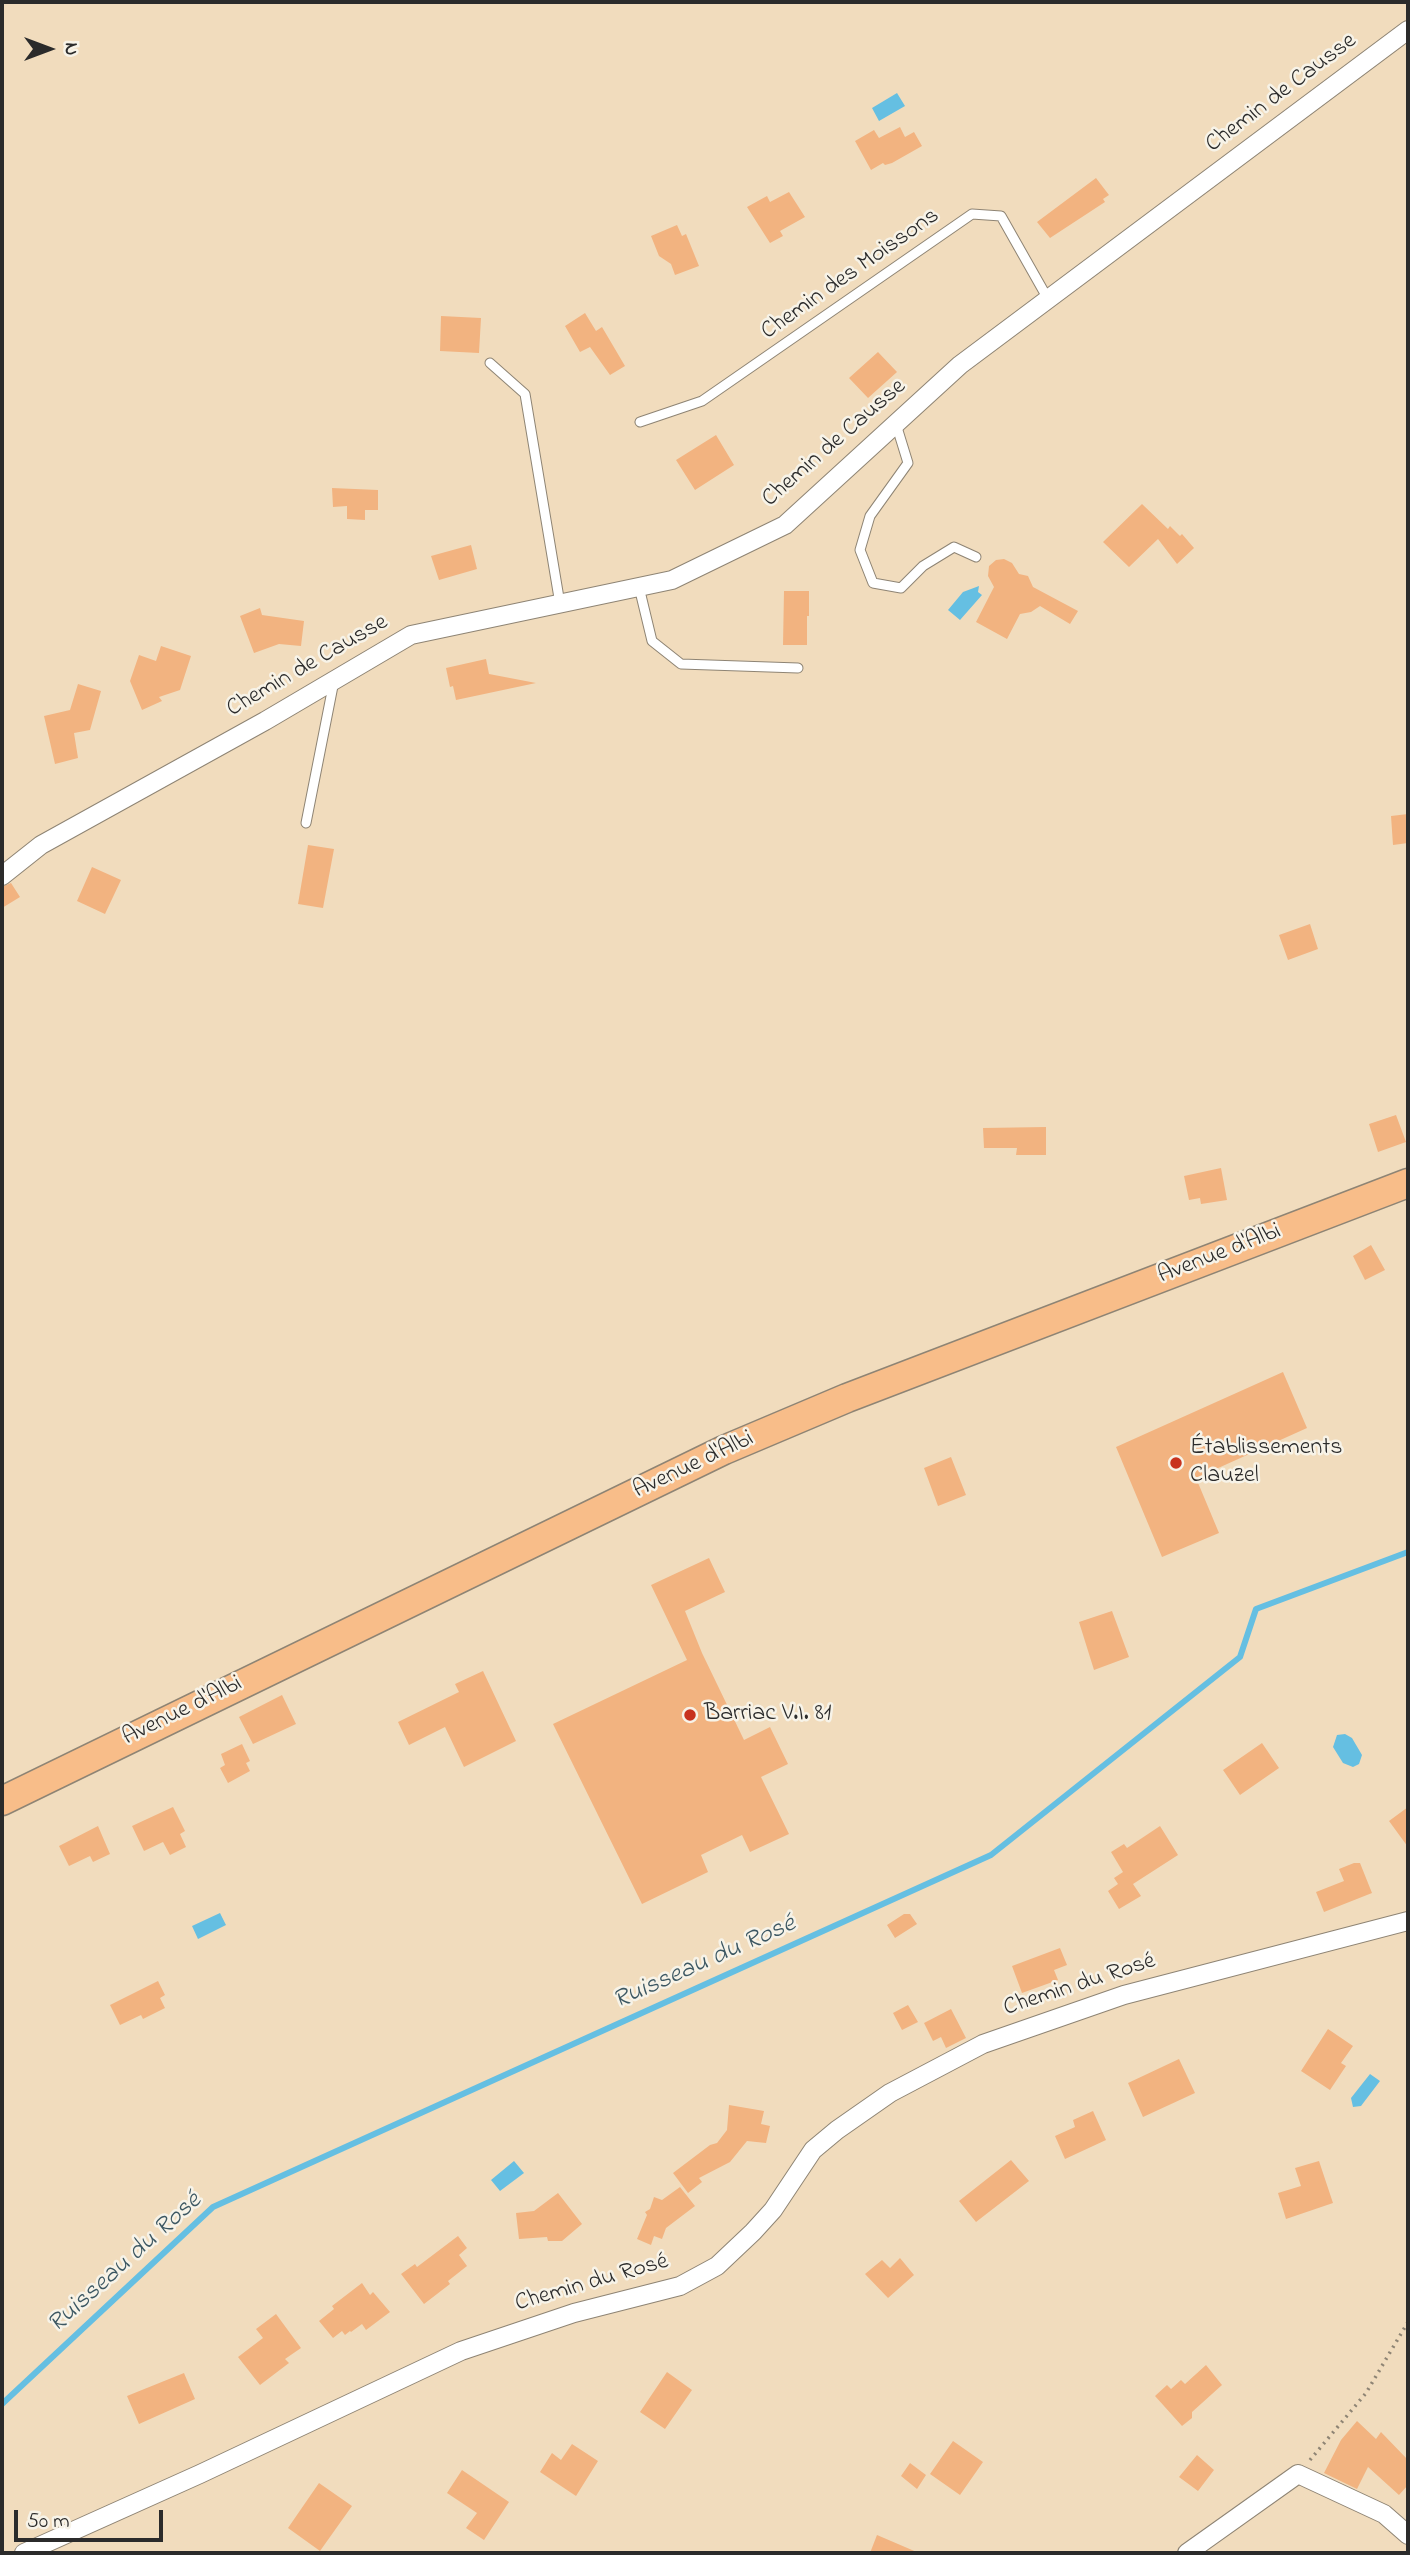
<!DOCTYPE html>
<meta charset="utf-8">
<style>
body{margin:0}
#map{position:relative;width:1410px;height:2555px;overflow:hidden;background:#f1dcbd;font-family:"Indie Flower",sans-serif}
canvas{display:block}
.frame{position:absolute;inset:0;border:4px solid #2b2b2b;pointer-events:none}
.north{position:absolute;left:14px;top:14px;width:70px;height:70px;-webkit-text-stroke:5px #f7f3e8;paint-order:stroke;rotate:90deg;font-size:19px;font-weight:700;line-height:28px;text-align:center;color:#2b2b2b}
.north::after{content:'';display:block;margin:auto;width:24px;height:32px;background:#2b2b2b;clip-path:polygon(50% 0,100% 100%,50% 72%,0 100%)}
.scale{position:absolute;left:14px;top:2510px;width:149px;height:32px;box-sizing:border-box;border:4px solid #2b2b2b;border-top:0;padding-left:9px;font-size:21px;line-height:24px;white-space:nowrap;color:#2b2b2b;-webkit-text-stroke:5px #f7f3e8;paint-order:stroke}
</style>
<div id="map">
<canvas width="1410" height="2555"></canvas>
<div class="frame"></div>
<div class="north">N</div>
<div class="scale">50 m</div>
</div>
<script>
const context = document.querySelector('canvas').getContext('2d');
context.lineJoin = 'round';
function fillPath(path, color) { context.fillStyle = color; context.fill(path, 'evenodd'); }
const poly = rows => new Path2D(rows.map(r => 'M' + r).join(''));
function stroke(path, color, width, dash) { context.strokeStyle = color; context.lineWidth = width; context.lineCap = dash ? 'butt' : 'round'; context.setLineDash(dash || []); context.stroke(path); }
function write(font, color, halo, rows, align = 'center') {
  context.font = font + ' "Indie Flower",sans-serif'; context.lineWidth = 5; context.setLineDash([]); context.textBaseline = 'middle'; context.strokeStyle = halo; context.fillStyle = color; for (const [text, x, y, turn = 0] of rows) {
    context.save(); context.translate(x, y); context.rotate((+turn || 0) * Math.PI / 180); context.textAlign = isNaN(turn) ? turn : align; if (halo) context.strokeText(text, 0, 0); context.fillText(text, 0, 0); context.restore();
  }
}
const water = poly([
 [897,93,905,106,879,121,872,108],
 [979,586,978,592,982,595,960,620,948,610,963,592],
 [1345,1734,1352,1738,1362,1755,1359,1764,1353,1767,1343,1763,1333,1747,1337,1735],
 [220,1913,226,1925,198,1939,192,1926],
 [1370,2074,1380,2081,1361,2106,1353,2107,1351,2098],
 [514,2161,524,2173,500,2191,491,2180]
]);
const stream = poly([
 [2,2404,213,2207,991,1855,1240,1657,1256,1609,1408,1552]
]);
const building = poly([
 [900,127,905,137,914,132,922,146,892,163,885,165,883,163,871,170,855,141,874,130,879,138],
 [1096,178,1109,195,1103,199,1105,202,1050,238,1037,222],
 [789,192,805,217,780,231,783,236,770,243,747,207,767,196,770,202],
 [677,225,682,236,686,234,699,266,675,275,671,264,659,256,651,236],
 [585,313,596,331,602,327,625,366,610,375,590,347,580,352,565,326],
 [441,316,481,318,479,353,440,351],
 [878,352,897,372,868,398,849,378],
 [716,435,734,465,695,490,676,460],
 [332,488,378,490,378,510,365,510,365,520,347,519,347,506,333,507],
 [1142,504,1168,529,1170,526,1180,536,1182,534,1194,548,1177,564,1158,539,1129,567,1103,542],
 [471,545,477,569,439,580,431,556],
 [1004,559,1012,563,1019,574,1028,576,1033,587,1078,611,1070,624,1040,606,1031,612,1020,614,1007,639,976,622,994,587,988,576,989,566,996,560],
 [784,591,809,591,809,616,807,616,807,645,783,645],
 [260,608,262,615,304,621,301,646,279,644,254,653,240,616],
 [161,646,191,656,180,690,159,697,162,701,142,710,130,681,139,655,156,661],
 [486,659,489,674,536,683,456,700,453,686,450,687,446,668],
 [78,684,101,691,90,730,74,733,78,758,55,764,44,716,70,710],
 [1408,814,1408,843,1393,845,1391,816],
 [308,845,334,849,323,908,298,904],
 [92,867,121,880,105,914,77,901],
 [11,883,20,897,2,908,2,887],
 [1310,924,1318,949,1288,960,1279,935],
 [1396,1115,1406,1142,1378,1152,1369,1124],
 [1046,1127,1046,1155,1016,1155,1017,1148,984,1148,983,1128],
 [1221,1168,1227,1200,1201,1204,1200,1198,1189,1200,1184,1176],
 [1371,1245,1385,1270,1365,1280,1353,1256],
 [1283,1372,1307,1428,1196,1478,1219,1533,1162,1557,1116,1447],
 [951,1457,966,1495,938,1506,924,1468],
 [709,1558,725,1592,685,1611,702,1653,744,1740,770,1727,788,1764,761,1777,789,1834,750,1852,742,1835,701,1855,708,1872,642,1904,553,1724,687,1660,651,1585],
 [1112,1611,1129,1657,1094,1670,1079,1622],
 [483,1671,516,1741,464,1767,445,1727,409,1745,398,1722,459,1692,455,1684],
 [282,1695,296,1724,253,1744,239,1717],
 [1262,1743,1279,1768,1240,1795,1223,1770],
 [242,1744,250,1761,246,1763,250,1771,228,1783,220,1768,225,1765,221,1754],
 [173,1807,185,1831,180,1834,186,1847,170,1855,163,1842,144,1851,132,1826],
 [1408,1807,1408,1847,1389,1821],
 [98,1826,110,1854,93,1862,90,1856,69,1866,59,1846],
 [1160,1826,1178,1855,1133,1884,1141,1896,1119,1909,1108,1891,1118,1884,1114,1878,1123,1872,1111,1852,1124,1844,1127,1848],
 [1354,1863,1360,1863,1372,1893,1324,1912,1316,1892,1344,1881,1339,1869],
 [904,1914,910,1914,917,1924,895,1938,887,1925],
 [1060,1948,1067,1965,1054,1970,1058,1980,1022,1993,1012,1966],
 [158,1981,165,1995,160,1998,165,2008,143,2019,141,2015,120,2025,110,2005],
 [908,2005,918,2022,902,2030,893,2013],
 [951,2009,966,2038,946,2048,941,2037,933,2041,924,2023],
 [1328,2029,1353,2046,1341,2063,1346,2066,1330,2090,1301,2071],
 [1179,2059,1195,2093,1143,2117,1128,2083],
 [729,2105,764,2111,761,2124,770,2126,766,2143,747,2141,730,2162,699,2178,702,2182,688,2193,673,2173,710,2145,717,2143,727,2130],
 [1093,2111,1106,2140,1065,2159,1055,2136,1075,2127,1073,2120],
 [1011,2160,1029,2181,976,2222,959,2201],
 [1319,2161,1333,2203,1286,2219,1278,2193,1301,2186,1295,2168],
 [680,2187,695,2206,666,2228,662,2239,654,2236,651,2245,637,2239,647,2215,645,2212,650,2209,654,2197,662,2200],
 [558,2193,582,2224,562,2241,548,2241,547,2237,519,2239,516,2213,534,2211],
 [458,2236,467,2248,459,2255,467,2266,448,2281,450,2284,424,2304,401,2274,415,2264,417,2267],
 [900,2258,914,2275,888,2298,865,2274,882,2260,890,2268],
 [362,2283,370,2295,373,2292,390,2312,366,2330,362,2324,351,2332,350,2331,345,2335,342,2331,333,2338,319,2321,334,2309,332,2306],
 [276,2314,301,2348,285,2359,289,2363,260,2385,238,2357,263,2338,256,2329],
 [1206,2365,1222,2385,1192,2412,1192,2418,1182,2426,1155,2396,1167,2385,1171,2389,1181,2380,1185,2384],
 [667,2372,692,2390,665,2429,640,2412],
 [184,2373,195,2399,139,2424,127,2396],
 [1357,2421,1376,2439,1381,2432,1408,2460,1408,2485,1399,2495,1368,2467,1357,2489,1324,2473,1341,2440],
 [953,2441,983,2462,960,2495,930,2474],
 [572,2444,598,2461,576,2496,540,2472,552,2453,561,2460],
 [1197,2455,1214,2470,1198,2491,1179,2477],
 [910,2463,926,2475,917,2489,901,2476],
 [462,2470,509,2502,484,2540,466,2528,477,2513,447,2493],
 [319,2483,352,2506,320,2551,288,2528],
 [877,2535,919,2553,870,2553]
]);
const path = poly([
 [1310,2460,1366,2393,1408,2322]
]);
const service = poly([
 [490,363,525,394,560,604],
 [640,422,702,401,972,214,1001,216,1048,299],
 [896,424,908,463,870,516,860,550,873,583,901,588,923,566,954,547,976,557],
 [639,587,652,641,681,664,798,668],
 [306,823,334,681]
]);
const minor = poly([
 [2,876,41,845,265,721,411,635,672,580,785,525,960,365,1408,30],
 [24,2553,200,2474,461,2351,574,2313,680,2286,717,2266,753,2232,773,2210,813,2150,837,2130,890,2093,983,2044,1124,1995,1408,1921],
 [1187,2553,1298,2474,1384,2514,1408,2535]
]);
const primary = poly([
 [2,1801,724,1450,847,1398,1408,1183]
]);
const markers = [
 [1176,1463,7,"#c8321e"],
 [690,1715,7,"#c8321e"]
];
const streetNames = [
 ["Chemin de Causse",1282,94,-37],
 ["Chemin des Moissons",851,275,-35],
 ["Chemin de Causse",835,444,-41],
 ["Chemin de Causse",308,667,-30],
 ["Avenue d'Albi",1220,1255,-21],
 ["Avenue d'Albi",694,1466,-25],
 ["Avenue d'Albi",183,1712,-26],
 ["Chemin du Rosé",1080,1986,-18],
 ["Chemin du Rosé",592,2284,-16]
];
const poiNames = [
 ["Établissements",1190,1449],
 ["Clauzel",1190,1477],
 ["Barriac V.I. 81",704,1715]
];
const waterNames = [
 ["Ruisseau du Rosé",705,1964,-24],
 ["Ruisseau du Rosé",126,2264,-42]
];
fillPath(water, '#65bfe2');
stroke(stream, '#65bfe2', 6);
fillPath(building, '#f2b380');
stroke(service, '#8e8474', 11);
stroke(minor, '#8e8474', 20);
stroke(primary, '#8e8474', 31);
stroke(path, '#8e8474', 3.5, [2, 5]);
stroke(service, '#fff', 9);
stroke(minor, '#fff', 18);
stroke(primary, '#f8bd89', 28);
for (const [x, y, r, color] of markers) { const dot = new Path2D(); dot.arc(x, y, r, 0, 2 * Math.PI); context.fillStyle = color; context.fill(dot); stroke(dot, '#f7f3e8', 2.5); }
write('24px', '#2b2b2b', '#f7f3e8', streetNames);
write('24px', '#2b2b2b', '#f7f3e8', poiNames, 'left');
write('italic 26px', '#3c5762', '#f7f3e8', waterNames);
</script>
